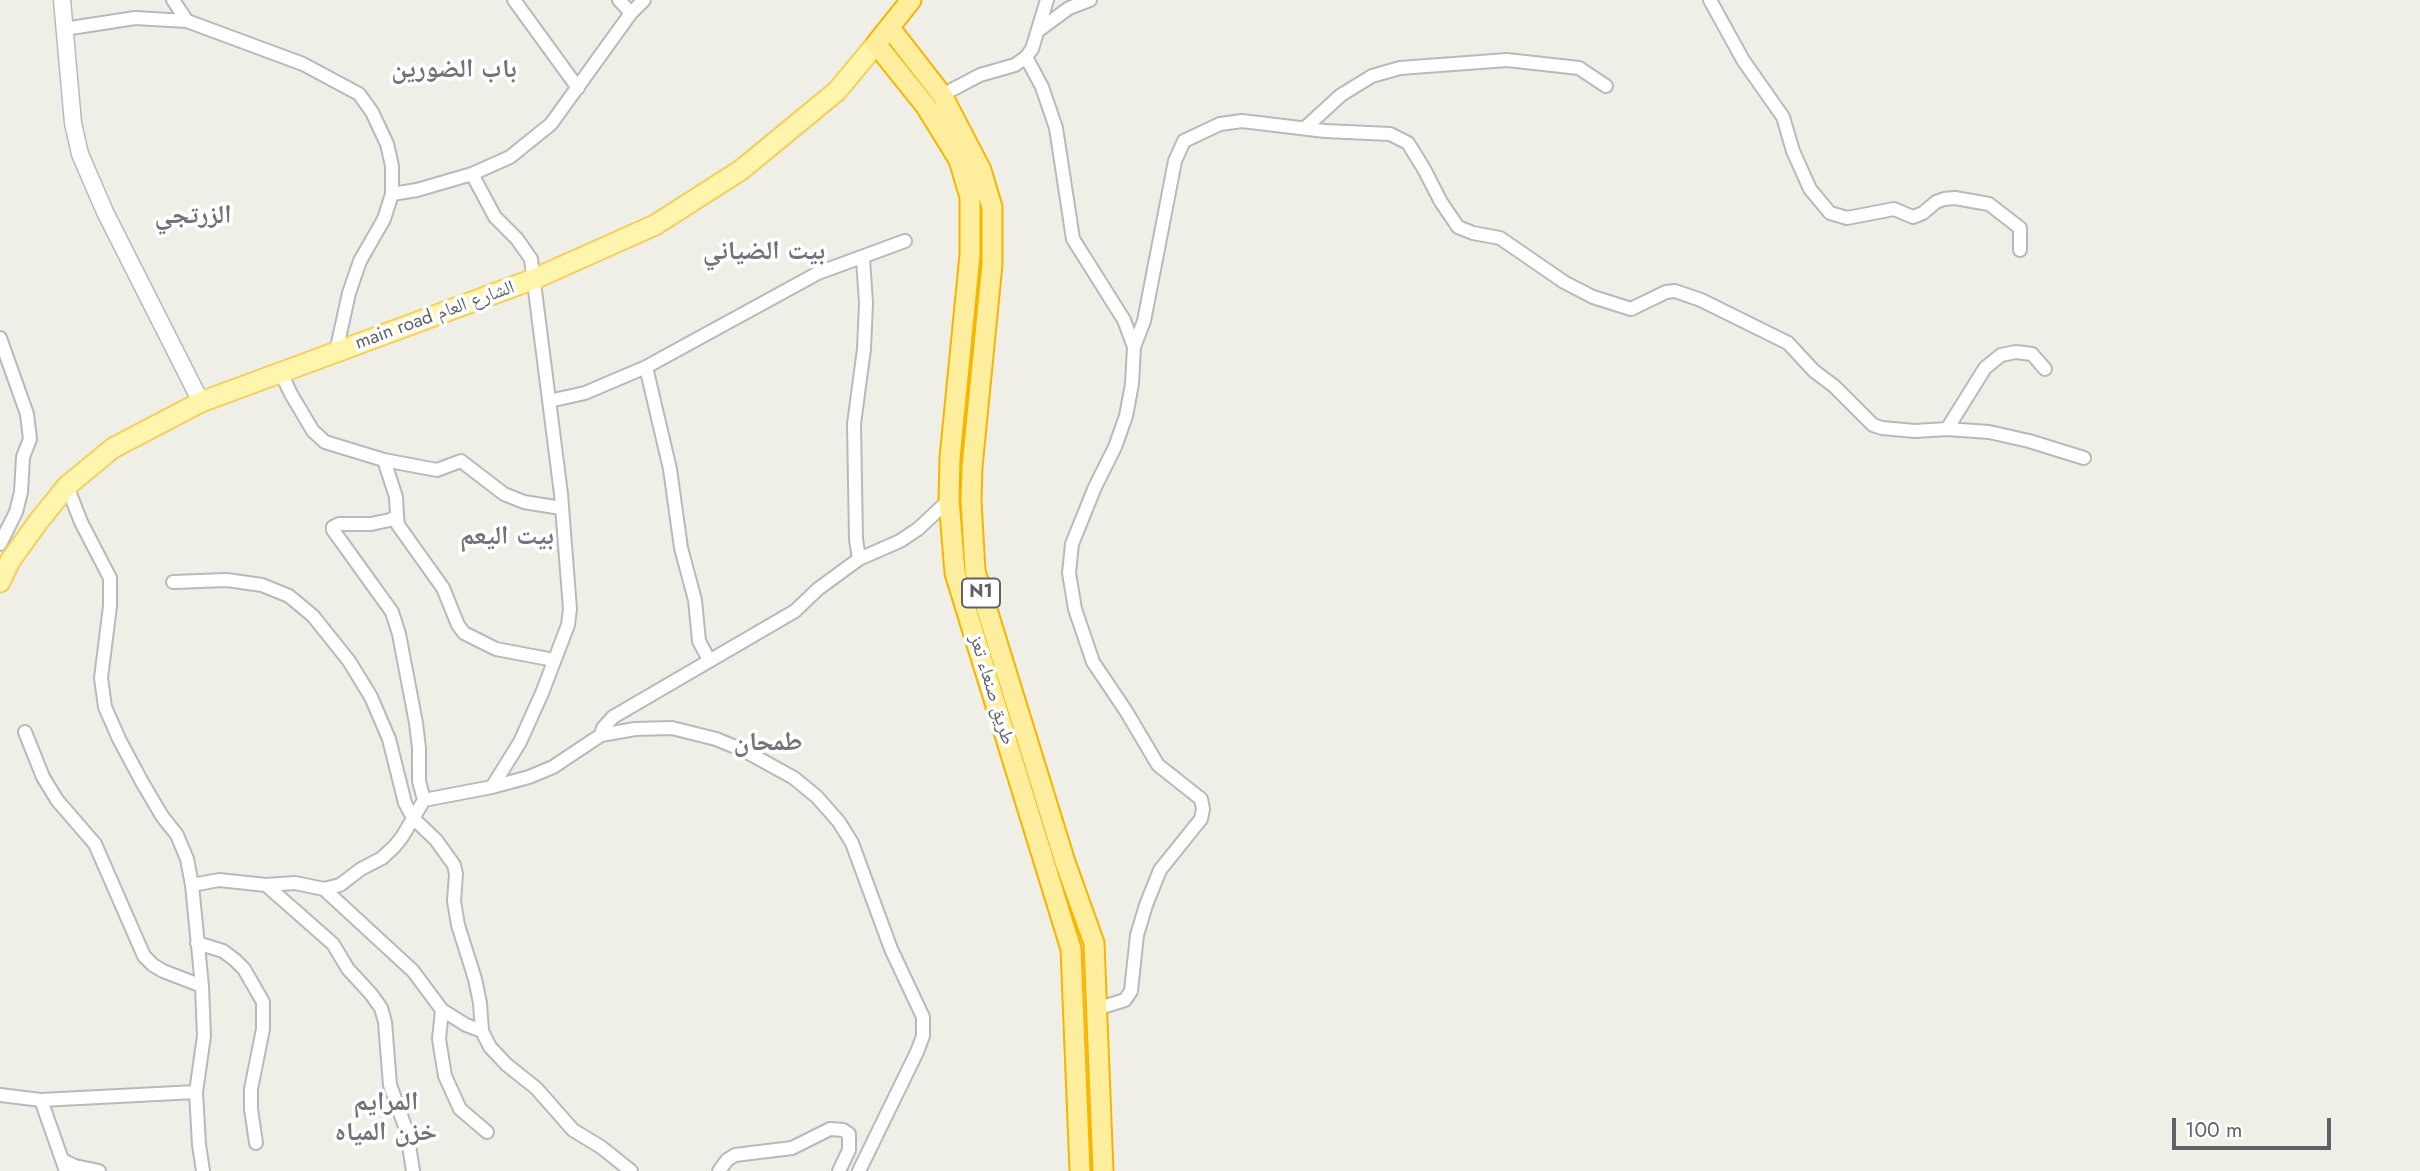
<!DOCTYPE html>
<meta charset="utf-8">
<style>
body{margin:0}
#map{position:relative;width:2420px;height:1171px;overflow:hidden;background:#f0efe7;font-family:Jost,sans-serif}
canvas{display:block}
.scale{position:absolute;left:2172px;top:1118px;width:159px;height:32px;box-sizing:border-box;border:4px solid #5e6267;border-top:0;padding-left:9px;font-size:21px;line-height:24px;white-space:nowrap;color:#5e6267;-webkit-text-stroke:5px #fff;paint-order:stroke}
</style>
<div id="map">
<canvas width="2420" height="1171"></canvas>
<div class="scale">100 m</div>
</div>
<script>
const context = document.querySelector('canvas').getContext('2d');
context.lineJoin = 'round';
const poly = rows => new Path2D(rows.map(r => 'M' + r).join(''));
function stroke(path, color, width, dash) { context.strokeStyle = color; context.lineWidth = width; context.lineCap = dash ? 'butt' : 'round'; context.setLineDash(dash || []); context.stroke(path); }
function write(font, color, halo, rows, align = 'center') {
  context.font = font + ' Jost,"Noto Naskh Arabic",sans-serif'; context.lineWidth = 7; context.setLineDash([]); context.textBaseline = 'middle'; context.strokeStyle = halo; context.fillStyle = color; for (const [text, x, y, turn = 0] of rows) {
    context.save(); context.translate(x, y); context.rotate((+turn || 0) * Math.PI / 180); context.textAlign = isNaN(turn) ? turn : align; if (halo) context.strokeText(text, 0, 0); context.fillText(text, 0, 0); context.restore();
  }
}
const minor = poly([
 [173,0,187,21],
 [514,0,578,88],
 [619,0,631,13],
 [1710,0,1743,60,1783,117,1793,151,1810,189,1830,213,1847,218,1894,209,1913,217,1923,213,1936,202,1944,199,1955,198,1989,204,2020,228,2020,250],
 [64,29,135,18,187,21,303,64,359,94,372,112,387,144,392,166,392,194,384,219,360,261,349,293,336,352],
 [1039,30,1069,8,1090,0],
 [1026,57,1042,87,1056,128,1073,239,1124,320,1134,347,1132,384,1126,416,1115,447,1095,487,1072,544,1069,573,1075,609,1093,662,1126,711,1158,765,1201,799,1203,809,1201,819,1160,870,1146,905,1137,935,1131,991,1125,1000,1096,1009],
 [942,95,980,75,1015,65,1026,57,1032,49,1047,0],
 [1305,128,1341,95,1372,76,1400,68,1507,60,1579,68,1606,86],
 [472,174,495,217,517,239,531,259,561,494,570,609,568,625,542,693,520,742,492,787],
 [392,194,417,190,472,174,510,157,551,124,631,13,644,0],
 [0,338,27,414,30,439,23,457,21,492,16,512,0,544],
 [1134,347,1144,321,1175,161,1184,141,1220,124,1242,121,1325,131,1390,134,1408,143,1424,169,1441,202,1458,227,1473,233,1500,238,1564,282,1593,297,1631,309,1666,292,1675,291,1701,300,1788,343,1814,371,1834,386,1873,425,1882,428,1915,431,1947,429,1989,432,2029,441,2084,458],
 [646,367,670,469,681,548,695,600,699,641,709,660],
 [281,373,291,394,313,431,325,442,384,460,437,470,461,461,504,494,524,502,561,508],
 [549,401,585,393,646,367,818,273,905,241],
 [1947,429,1985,368,2001,355,2016,352,2032,354,2045,369],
 [384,460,396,497,397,516,390,520,371,524,339,524,333,527,333,530,392,612,399,634,416,723,419,748,419,781,424,800],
 [67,486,81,522,110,578,110,606,101,678,105,707,119,739,142,782,162,816,177,835,187,859,192,885,202,986,204,1036,196,1092,199,1145,203,1171],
 [397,516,398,525,443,588,458,625,464,633,496,649,554,660],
 [859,559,856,539,854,424,864,349,866,303,863,259],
 [173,582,227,580,262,585,289,596,313,616,349,661,371,697,389,739,405,803,413,818,436,840,454,865,456,874,454,901,458,925,475,979,480,1003,482,1031,490,1047,507,1065,536,1088,573,1130,601,1147,631,1171],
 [25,732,43,777,57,800,95,844,144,956,153,965,163,971,202,986],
 [601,735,603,728,613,717,795,611,818,589,859,559,900,541,918,529,949,500],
 [192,885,219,880,266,885,333,944,348,969,371,994,381,1008,385,1022,390,1085,407,1132,413,1171],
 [266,885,295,883,324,889,340,885,361,869,382,858,394,847,402,837,424,800,492,787,529,777,553,767,601,735,635,729,672,728,716,739,745,751,794,778,817,797,839,822,852,843,891,949,923,1017,923,1036,917,1052,859,1171],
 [324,889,413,971,442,1010,466,1025,482,1031],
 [197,943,223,951,235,960,244,969,263,1002,263,1029,251,1089,251,1109,256,1143],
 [442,1010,439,1039,445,1076,460,1109,487,1132],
 [0,1095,41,1100,196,1092],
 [41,1100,66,1171],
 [62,1160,75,1166,99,1171],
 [719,1171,727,1160,735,1155,792,1148,830,1129,843,1130,849,1134,849,1150,839,1171]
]);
const tertiary = poly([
 [62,0,73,123,80,154,105,212,201,402]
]);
const primary = poly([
 [0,582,10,561,38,522,67,486,113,448,201,402,534,279,655,225,741,170,837,91,876,44]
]);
const trunk = poly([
 [911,0,876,44,925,105,959,160,970,197,970,255,950,458,949,500,955,573,1071,949,1080,1171],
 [890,28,942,95,981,170,992,207,992,264,972,467,971,501,975,571,1065,862,1094,943,1103,1171]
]);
const shields = [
 [981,593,38]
];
const shieldNames = [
 ["N1",981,593]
];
const streetNames = [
 ["main road الشارع العام",435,316,-20],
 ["طريق صنعاء تعز",991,690,73]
];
const districtNames = [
 ["باب الضورين",454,71],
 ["الزرتجي",193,217],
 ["بيت الضياني",764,253],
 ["بيت اليعم",507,538],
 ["طمحان",768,744],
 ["المرايم",386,1104],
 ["خزن المياه",386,1134]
];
stroke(minor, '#b7b9bd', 16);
stroke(tertiary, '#b7b9bd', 19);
stroke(primary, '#f3d05d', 23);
stroke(trunk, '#f7b500', 23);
stroke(minor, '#fff', 12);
stroke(tertiary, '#fff', 16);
stroke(primary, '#fff5ad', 19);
stroke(trunk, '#feee9e', 19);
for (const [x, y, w] of shields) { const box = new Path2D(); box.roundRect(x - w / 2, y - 14.5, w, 29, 5); context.fillStyle = '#fff'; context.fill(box); stroke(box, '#5e6267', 2); }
write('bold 18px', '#5e6267', null, shieldNames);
write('19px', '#5e6267', '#fff', streetNames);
write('bold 26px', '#6f7479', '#fff', districtNames);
</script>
